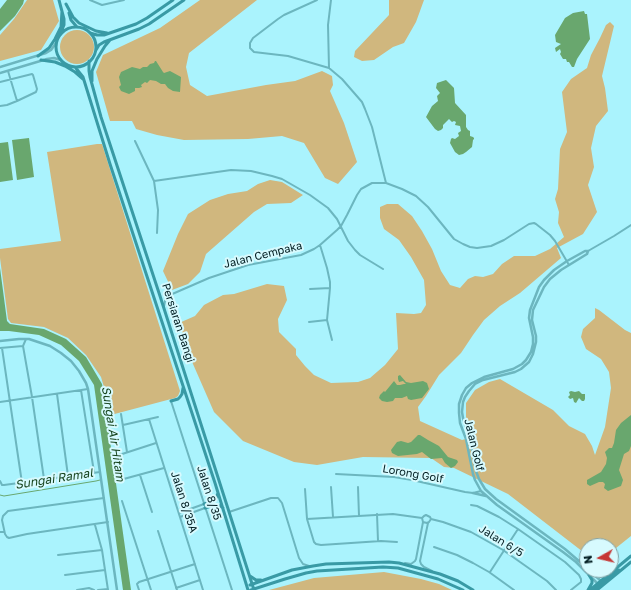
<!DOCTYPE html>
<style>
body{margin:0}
#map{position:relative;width:631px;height:590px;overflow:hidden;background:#aaf3fd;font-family:"Golos Text",sans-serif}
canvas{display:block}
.north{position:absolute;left:579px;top:538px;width:40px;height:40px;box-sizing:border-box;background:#d7fafe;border:1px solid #81a1a5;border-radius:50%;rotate:262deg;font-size:11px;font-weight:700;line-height:16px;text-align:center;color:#001c20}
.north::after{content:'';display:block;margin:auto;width:14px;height:18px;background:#c63735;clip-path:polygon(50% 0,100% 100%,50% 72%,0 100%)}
</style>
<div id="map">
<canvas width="631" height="590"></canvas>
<div class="north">N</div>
</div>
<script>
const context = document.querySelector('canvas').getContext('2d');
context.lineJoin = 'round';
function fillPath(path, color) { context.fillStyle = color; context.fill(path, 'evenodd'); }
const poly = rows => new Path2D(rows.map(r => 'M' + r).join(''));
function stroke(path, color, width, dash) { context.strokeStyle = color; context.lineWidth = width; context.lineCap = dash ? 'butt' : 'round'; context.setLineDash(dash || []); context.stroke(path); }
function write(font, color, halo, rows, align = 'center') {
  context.font = font + ' "Golos Text",sans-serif'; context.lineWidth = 4; context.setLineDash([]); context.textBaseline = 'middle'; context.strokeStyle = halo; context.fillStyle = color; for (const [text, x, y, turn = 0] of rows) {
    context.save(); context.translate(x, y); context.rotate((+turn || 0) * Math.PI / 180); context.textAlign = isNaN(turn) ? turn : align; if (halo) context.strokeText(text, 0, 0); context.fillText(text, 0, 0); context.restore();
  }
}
const green = poly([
 [27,0,53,0,59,21,41,50,0,61,0,35,14,19],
 [200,0,257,0,189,53,186,67,190,85,207,96,266,85,295,81,322,71,332,76,333,85,330,91,344,123,357,162,338,184,325,178,304,143,282,136,248,139,184,140,157,135,136,129,132,121,110,121,96,72,103,55,160,28],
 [389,0,424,0,416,22,404,43,393,47,374,60,362,61,354,57,355,51,389,15],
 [610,22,614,26,602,76,605,88,608,111,596,126,591,148,594,167,588,185,597,212,583,234,557,248,561,258,520,293,500,306,484,320,473,335,461,353,439,375,426,396,418,407,420,421,462,440,473,437,466,419,466,403,475,390,489,382,500,379,553,410,569,426,585,434,592,446,595,455,605,427,611,388,609,372,601,359,586,349,581,337,583,329,595,318,595,308,599,310,625,330,631,333,631,536,611,552,611,546,587,546,587,555,508,494,454,468,444,467,431,458,363,457,317,465,294,462,243,441,214,412,193,364,179,323,195,316,204,305,223,295,234,294,267,284,284,286,287,300,278,319,279,332,296,349,296,355,305,366,314,375,331,383,358,382,370,378,385,365,398,349,396,313,414,314,421,313,426,305,424,280,411,257,399,240,384,229,380,218,380,207,387,204,398,204,412,216,422,231,432,249,441,271,450,285,460,288,468,279,475,276,483,277,493,274,502,264,514,256,535,256,550,249,564,237,558,223,559,212,555,199,558,189,560,149,567,132,562,92,571,79,587,68,591,55,600,38,606,25],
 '60 47a17 17 0 1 1 34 0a17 17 0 1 1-34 0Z',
 [97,144,102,144,180,391,178,396,175,398,107,416,104,387,101,377,86,355,68,338,44,327,11,323,8,319,0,258,0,249,61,241,47,152],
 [270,180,282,182,303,195,291,203,267,204,254,212,206,254,200,272,188,284,172,290,163,271,178,234,188,214,210,200,228,194,247,191,258,184],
 [384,572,421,579,439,584,452,590,269,590,314,578]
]);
const water = poly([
 [7,0,24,0,23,4,15,16,0,31,0,9],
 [584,11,585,14,587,14,590,39,577,59,574,67,572,67,569,62,567,62,566,59,563,59,560,54,561,52,560,49,556,52,555,48,561,44,556,42,555,35,565,18,573,13],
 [155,61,156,61,163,72,164,73,170,71,181,77,180,92,173,91,168,88,165,84,161,84,156,81,150,80,147,83,145,82,141,85,142,87,139,88,135,88,135,91,129,94,121,91,119,87,121,85,119,77,121,72,132,67,140,69,143,67,147,67,150,64,154,63],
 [446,80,454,88,455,103,466,115,466,127,468,130,470,131,470,136,473,137,474,138,474,139,473,140,472,147,466,152,463,154,459,155,455,152,450,143,451,139,452,138,455,139,459,136,458,133,461,131,460,126,455,125,456,122,454,121,452,122,449,119,443,125,443,128,441,130,438,131,435,129,426,117,432,106,438,101,437,96,440,93,436,88,437,83],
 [29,138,34,177,17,180,12,140],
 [8,142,13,180,0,182,0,143],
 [0,268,7,321,10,324,44,329,66,339,86,357,102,384,131,590,123,590,94,385,79,361,61,345,39,335,9,331,0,331],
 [400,375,406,382,411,383,423,381,427,383,429,389,422,398,411,400,408,399,407,396,402,398,395,398,393,401,387,402,382,401,379,398,380,395,384,391,385,392,394,381,397,385,400,385,404,384,406,384,403,381,399,382,398,379,398,376],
 [571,391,575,392,579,391,582,394,585,394,585,399,584,401,582,401,579,398,576,403,574,402,573,398,570,399,568,397,570,395,569,392],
 [631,415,631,446,629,451,624,454,619,470,623,480,621,486,608,491,604,488,605,484,603,482,599,482,590,486,587,484,587,480,601,472,606,464,607,458,605,452,609,448,612,448,614,443,616,430,621,423],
 [418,435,420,435,428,440,439,446,448,457,457,460,458,462,455,466,451,468,445,463,442,458,431,459,422,452,417,454,398,456,392,453,391,450,397,442,401,441,408,443,411,442]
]);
const stream = poly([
 [0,495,4,496,96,481,100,480]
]);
const minor = poly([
 [90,0,102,5,124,0],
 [317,0,284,15,278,19,253,38,250,43,250,48,254,52,288,56,329,68,342,79,362,102,365,109,372,127,386,183],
 [329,68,328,25,331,0],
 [8,71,17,101],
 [0,82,32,74,33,75,37,89,36,92,17,101,7,105,0,106],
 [135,141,154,181,158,210,157,233],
 [154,181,231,170,251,171,272,176,282,179,310,195,328,208,337,219,348,241,355,250,360,255,383,269],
 [320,245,327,268,330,282,330,288,327,320,332,340],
 [588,251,614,236,631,225],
 [310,289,330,288],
 [164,306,165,301,170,295,209,278,248,265,301,255,314,249,320,245,337,230,341,226,347,215,357,195,361,189,372,183,386,183,402,189,416,196,428,207,454,239,463,244,470,247,477,248,491,246,504,240,529,224,534,223,536,224,550,235,555,241,569,265],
 [309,322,327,320],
 [23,346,32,397,44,479],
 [0,348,23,346,26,339],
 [2,348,22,483],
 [81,390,94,472],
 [57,394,68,476],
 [171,401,232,590],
 [0,402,88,389],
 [121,414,127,452],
 [149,419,203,590],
 [123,425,158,417],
 [116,456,156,443],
 [336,474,394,477,412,480,465,492,473,493,481,491],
 [140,475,152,512],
 [120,480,164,468],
 [0,481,2,485,4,485,100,472],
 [331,487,333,517],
 [358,487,359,516],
 [305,489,307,519,314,542,316,544,321,545,381,541,397,542],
 [104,498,8,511,3,516,2,520,5,534,7,537,9,538,27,534,108,522],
 [122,501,151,590],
 [471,505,477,506,499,517,518,529,565,562,579,575,581,579,581,582,571,590],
 [229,512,271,498,278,498,282,503,299,558,303,564,309,566],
 [179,513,204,504],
 [377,514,378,541],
 [180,517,205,508],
 [307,519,393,514,422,518],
 [431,519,443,522,471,532,503,550,547,581,556,590],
 [428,523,420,561,421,564,424,567,432,571],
 [95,525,102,550,108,590],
 [158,531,177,590],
 [0,532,4,532],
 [434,547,457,555,473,563,489,572,514,590],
 [58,555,102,550],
 [405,563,411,564,415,561,416,559,423,522,422,518,424,516,426,515,430,517,431,519,429,522,427,523,423,522],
 [490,572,518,529],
 [65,575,105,570],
 [176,588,200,580],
 [77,590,89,588,94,590],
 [98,590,108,589],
 [139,590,137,584,139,582,195,564]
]);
const tertiary = poly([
 [0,67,46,53,51,50,56,43],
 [0,73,47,59,54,58,61,60],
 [588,251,585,251,567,261,554,270,544,280,539,287,530,310,529,318,533,337,533,344,531,352,526,360,522,364,513,369,484,377,472,383,466,388,462,395,459,404,459,413,460,423,466,439,473,474,475,480,481,491,497,505,563,552,576,562,597,583],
 [0,341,19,339,29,339,50,346,61,353,71,361,79,371,86,383,88,389,117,590],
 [473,493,486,496],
 [587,568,565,549,496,499,485,489,479,479,476,471,470,440,463,418,462,412,463,402,465,397,469,391,475,384,483,380,515,372,521,369,529,362,533,354,536,342,536,336,532,320,533,310,544,287,550,279,561,270,587,254,588,251],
 [589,570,601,581]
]);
const secondary = poly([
 [59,0,64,19,64,25,61,32],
 [66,4,73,17,79,23,96,31,107,33],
 [69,13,71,20,77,27],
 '56 47a20 20 0 1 1 40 0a20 20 0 1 1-40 0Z',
 [90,33,97,35,104,35,136,24,147,18,173,0],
 [96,50,99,45,104,42,139,29,149,24,184,0],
 [38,56,49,48,55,39,61,27,62,11],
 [41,60,55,62,65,66,75,72,83,79],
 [89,61,89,71,90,77,101,117,160,296,254,590],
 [75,67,83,77,110,164,215,483,248,590],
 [92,81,92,71,97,59,105,46,110,40],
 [171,401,178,399,180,397,182,394,183,388],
 [204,504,214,501,216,498,218,493],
 [205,508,214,505,220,506,223,508],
 [592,573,600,575,610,572],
 [250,576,256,580,261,580],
 [250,585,292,570,313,566,326,564,389,562,399,563,440,574,458,581,473,590],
 [251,590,285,579,306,573,317,571,383,567,398,568,438,579,463,590],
 [588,590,592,583,592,580,589,575],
 [590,590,631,556],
 [594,590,600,584,619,570],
 [597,590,631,562]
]);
const streetNames = [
 ["Jalan Cempaka",263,255,-14],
 ["Persiaran Bangi",178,323,72],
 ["Jalan Golf",474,445,76],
 ["Lorong Golf",413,474,10],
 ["Jalan 8/35",209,493,72],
 ["Jalan 8/35A",184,502,72],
 ["Jalan 6/5",501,541,32]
];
const waterNames = [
 ["Sungai Air Hitam",113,434,81],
 ["Sungai Ramal",54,479,-9]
];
fillPath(green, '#d0b77e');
fillPath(water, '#69a76e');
stroke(stream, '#69a76e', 1);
stroke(minor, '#6cb6bf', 2);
stroke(tertiary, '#6cb6bf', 2.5);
stroke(secondary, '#399aa5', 3);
write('11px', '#001c20', '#d7fafe', streetNames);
write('italic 12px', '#17441d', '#d7fafe', waterNames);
</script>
